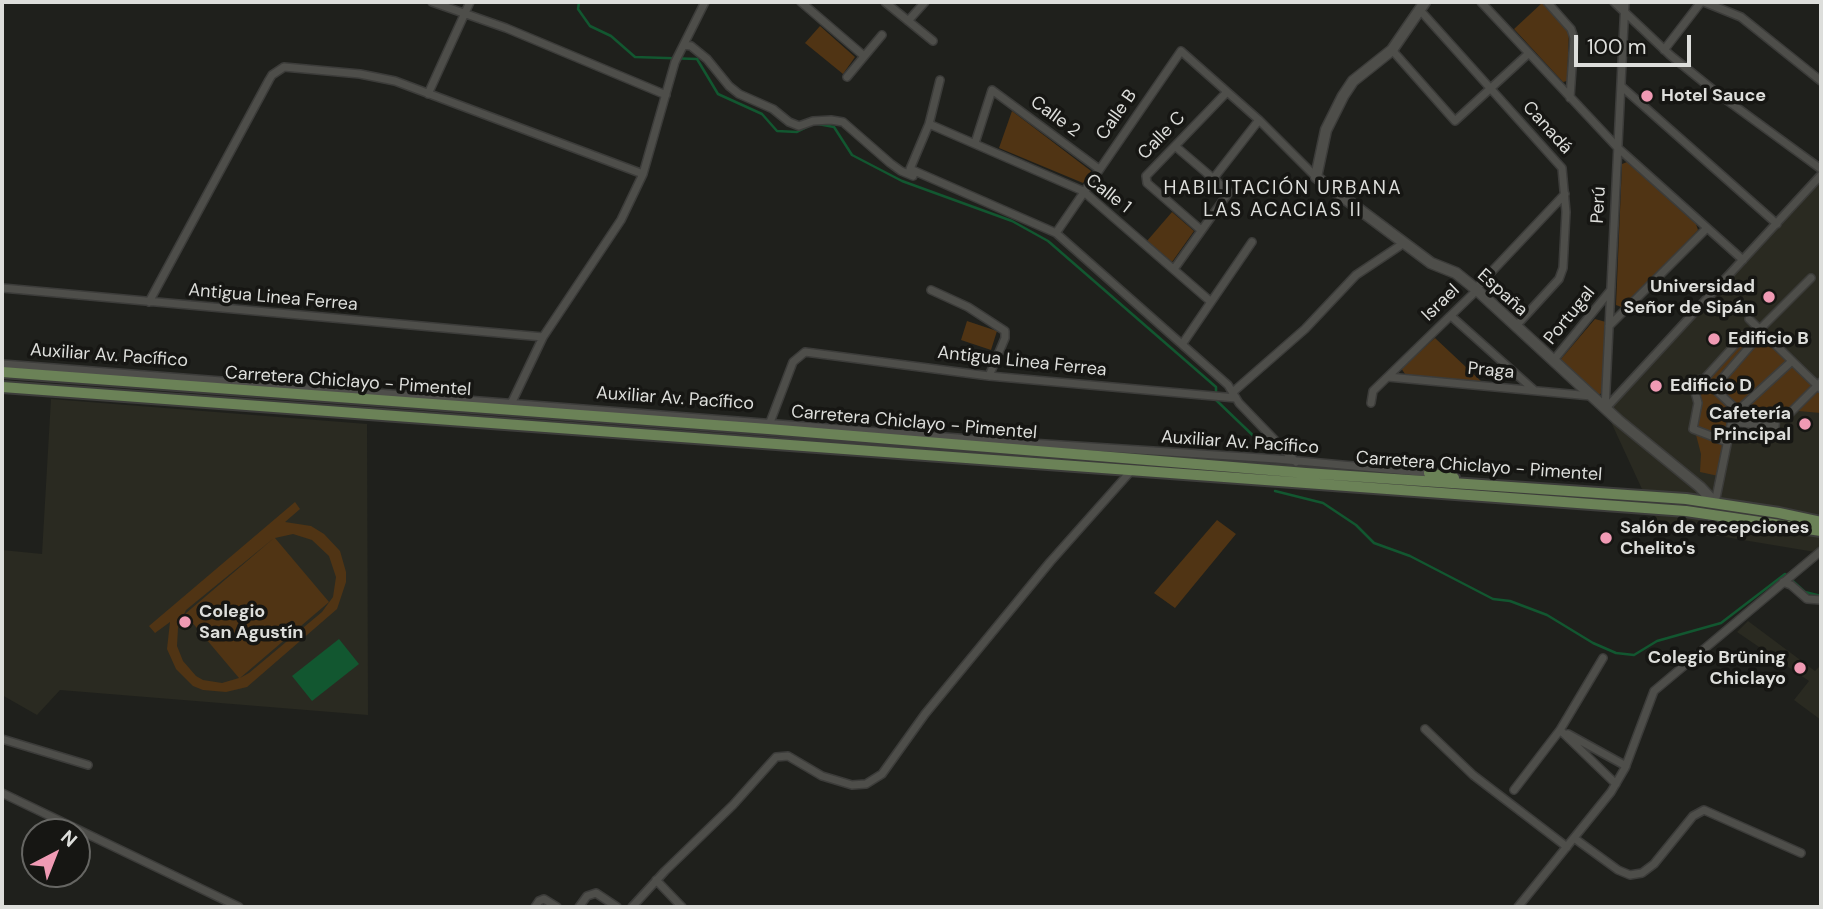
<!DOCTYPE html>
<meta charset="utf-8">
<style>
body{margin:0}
#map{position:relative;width:1823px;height:909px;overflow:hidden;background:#1f201c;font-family:"DM Sans",sans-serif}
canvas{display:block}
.frame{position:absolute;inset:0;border:4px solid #dddedb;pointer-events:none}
.north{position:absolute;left:21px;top:818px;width:70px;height:70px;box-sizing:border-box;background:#161613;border:2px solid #666663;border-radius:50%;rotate:42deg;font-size:19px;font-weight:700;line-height:28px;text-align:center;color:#dddedb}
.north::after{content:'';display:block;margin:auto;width:24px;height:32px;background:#f09ab4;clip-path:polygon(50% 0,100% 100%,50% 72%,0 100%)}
.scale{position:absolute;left:1574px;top:35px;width:117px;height:32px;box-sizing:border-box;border:4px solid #dddedb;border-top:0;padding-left:9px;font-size:21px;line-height:24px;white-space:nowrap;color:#dddedb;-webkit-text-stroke:5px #161613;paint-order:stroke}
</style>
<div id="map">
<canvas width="1823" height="909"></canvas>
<div class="frame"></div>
<div class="north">N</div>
<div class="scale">100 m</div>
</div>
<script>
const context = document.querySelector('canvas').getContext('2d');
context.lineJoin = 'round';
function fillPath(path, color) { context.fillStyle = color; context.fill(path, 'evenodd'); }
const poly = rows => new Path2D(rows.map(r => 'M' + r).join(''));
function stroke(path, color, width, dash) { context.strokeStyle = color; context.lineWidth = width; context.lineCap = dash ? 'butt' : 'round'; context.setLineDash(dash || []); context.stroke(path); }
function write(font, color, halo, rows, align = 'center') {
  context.font = font + ' "DM Sans",sans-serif'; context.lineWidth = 7; context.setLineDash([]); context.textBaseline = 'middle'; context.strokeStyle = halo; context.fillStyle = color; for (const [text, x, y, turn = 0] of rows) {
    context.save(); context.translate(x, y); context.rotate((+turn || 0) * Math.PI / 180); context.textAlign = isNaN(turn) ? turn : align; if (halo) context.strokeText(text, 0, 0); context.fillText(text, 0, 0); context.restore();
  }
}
const built = poly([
 [1821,175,1821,553,1659,526,1605,409],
 [51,399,367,424,368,715,60,690,37,715,2,695,2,550,42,554],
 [1748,621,1815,671,1821,665,1821,720,1794,700,1809,681,1737,632]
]);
const green = poly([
 [1542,3,1569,31,1567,81,1563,82,1514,29],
 [820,26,855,57,843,74,805,43],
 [1012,111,1091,171,1083,183,999,148],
 [1627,162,1696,224,1698,230,1624,308,1616,305,1622,164],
 [1172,212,1194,231,1172,262,1147,241],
 [1595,319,1606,322,1602,393,1598,395,1561,363,1561,359],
 [967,321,997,331,991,350,961,340],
 [1739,333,1755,347,1764,337,1821,385,1821,413,1775,409,1773,425,1738,422,1740,411,1702,376],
 [1435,338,1483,383,1407,377,1401,368],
 [1700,378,1737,412,1723,477,1700,472,1701,454,1695,431,1700,396,1696,382],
 [295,502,300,509,285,522,311,526,324,534,340,551,346,572,346,582,337,609,247,687,226,692,203,690,193,686,176,669,167,649,170,622,155,633,149,626],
 [293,534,312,540,329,556,336,577,333,597,322,612,249,673,240,678,329,602,275,538],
 [274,538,185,614,239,678,222,683,203,680,196,676,183,661,177,646,178,628,186,610],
 [1217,520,1236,534,1175,608,1154,593]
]);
const water = poly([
 [339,639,359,664,312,701,292,676]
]);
const stream = poly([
 [579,2,578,9,590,26,611,36,635,57,697,59,718,94,762,114,777,131,797,132,809,126],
 [818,124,834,127,852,155,902,181,1012,221,1048,241,1216,387,1216,400,1265,447],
 [1275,491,1323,503,1356,525,1374,543,1410,556,1493,599,1510,601,1547,615,1593,643,1616,653,1634,655,1657,641,1721,623,1785,574,1805,592,1821,596]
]);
const street = poly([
 [432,2,506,28,666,95],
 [801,2,864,56],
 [885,2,933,41],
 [1481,2,1618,148,1743,260],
 [1547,2,1571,29,1574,38,1570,98],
 [1614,2,1670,55,1717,93,1821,169],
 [1704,2,1741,17,1821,81],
 [1419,9,1562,168,1566,212,1563,268,1559,279,1516,326],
 [908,21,925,2],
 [684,45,691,46,707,59,729,86,739,94,773,109,789,122,799,126,813,121,831,120,843,122,890,163,901,171,913,176],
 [1392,50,1455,121,1528,54],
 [1664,50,1701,2],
 [847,77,882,35],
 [940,80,929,124,910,169,1056,233,1228,385,1239,403,1296,462],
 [1621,86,1777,224],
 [428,94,470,2],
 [929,124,1083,191,1210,301],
 [975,143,992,90,1099,169],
 [1213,179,1259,120],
 [1201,230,1147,183,1146,176,1227,92],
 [1056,233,1181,51,1259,120,1316,177],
 [1174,269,1229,192,1175,146],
 [2,288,543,337],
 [931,290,968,307,1005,331,1005,338,989,376],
 [149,302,269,80,272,75,284,67,360,74,395,81,643,174],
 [1451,316,1534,390],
 [1749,319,1821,389],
 [1609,326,1707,228],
 [1759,330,1811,278],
 [1183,343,1252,242],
 [1553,361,1610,291],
 [2,364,983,440,1277,459,1429,473],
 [1388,377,1591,396],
 [1704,379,1738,411],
 [1713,389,1752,344],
 [1233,392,1305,329,1356,275,1404,243],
 [1371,403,1373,391,1477,290,1479,285,1565,194],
 [511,404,543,337,621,220,643,174,675,62,705,2],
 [1606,408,1821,175],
 [1605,409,1625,2],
 [1731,422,1775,427,1776,412,1790,413,1821,382],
 [769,425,793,362,805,352,989,376,1236,398],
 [1727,442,1693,429,1698,403,1692,381,1704,379,1743,336,1752,344,1763,333],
 [1715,503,1733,415,1792,361],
 [1783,582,1791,585,1807,599,1821,600],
 [1425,729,1473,775,1567,847],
 [1560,730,1616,784],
 [1568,734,1626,766],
 [2,739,88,765],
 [1514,790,1560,730,1603,658],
 [2,793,239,907],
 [1574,838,1618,870,1630,875,1642,873,1654,864,1693,816,1704,810,1801,853],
 [656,880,682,907],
 [535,907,539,901,544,899,557,907],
 [579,907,587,896,596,893,617,907],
 [632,907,665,871,733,805,776,757,788,756,822,776,852,785,866,784,882,774,925,714,1050,562,1131,471],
 [1518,907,1611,792,1625,768,1654,691,1821,551]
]);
const secondary = poly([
 [1425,2,1392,50,1353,81,1343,96,1326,130,1316,177,1431,263,1456,273,1477,290,1618,420,1700,487,1715,503]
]);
const primary = poly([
 [2,372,768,429,1306,473,1686,499,1779,513,1821,522],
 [2,387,1686,511,1821,531],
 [1429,473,1454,478]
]);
const markers = [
 [1647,96,7,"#f09ab4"],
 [1769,297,7,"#f09ab4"],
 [1714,339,7,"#f09ab4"],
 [1656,386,7,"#f09ab4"],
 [1805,424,7,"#f09ab4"],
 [1606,538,7,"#f09ab4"],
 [185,622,7,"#f09ab4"],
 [1800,668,7,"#f09ab4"]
];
const poiNames = [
 ["Hotel Sauce",1661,96],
 ["Universidad",1755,287,"right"],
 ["Señor de Sipán",1755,308,"right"],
 ["Edificio B",1728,339],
 ["Edificio D",1670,386],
 ["Cafetería",1791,414,"right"],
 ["Principal",1791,435,"right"],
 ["Salón de recepciones",1620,528],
 ["Chelito's",1620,549],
 ["Colegio",199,612],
 ["San Agustín",199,633],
 ["Colegio Brüning",1786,658,"right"],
 ["Chiclayo",1786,679,"right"]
];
const streetNames = [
 ["Calle B",1117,115,-55],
 ["Calle 2",1055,117,36],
 ["Canadá",1547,128,48],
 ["Calle C",1162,136,-46],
 ["Calle 1",1108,194,38],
 ["Perú",1599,205,-87],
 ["España",1502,293,42],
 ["Antigua Linea Ferrea",273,298,5],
 ["Israel",1441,303,-44],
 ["Portugal",1570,316,-51],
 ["Auxiliar Av. Pacífico",109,356,4],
 ["Antigua Linea Ferrea",1022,362,6],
 ["Praga",1491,371,5],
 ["Carretera Chiclayo - Pimentel",348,382,4],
 ["Auxiliar Av. Pacífico",675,399,4],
 ["Carretera Chiclayo - Pimentel",914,423,5],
 ["Auxiliar Av. Pacífico",1240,443,4],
 ["Carretera Chiclayo - Pimentel",1479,467,4]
];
const neighbourhoodNames = [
 ["HABILITACIÓN URBANA",1283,189],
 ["LAS ACACIAS II",1283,211]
];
fillPath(built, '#2a2a21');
fillPath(green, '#503414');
fillPath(water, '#125730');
stroke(stream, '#125730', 2.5);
stroke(street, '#3c3c3a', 10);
stroke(secondary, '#3c3c3a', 13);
stroke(primary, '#3c3c3a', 14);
stroke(street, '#4e4e4a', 7);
stroke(secondary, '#4e4e4a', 10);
stroke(primary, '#6b8257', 10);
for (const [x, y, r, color] of markers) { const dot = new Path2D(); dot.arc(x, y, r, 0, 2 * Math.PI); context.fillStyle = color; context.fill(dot); stroke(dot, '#161613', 2.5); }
write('bold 18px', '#dddedb', '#161613', poiNames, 'left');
write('18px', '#dddedb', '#161613', streetNames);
context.letterSpacing = '2px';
write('19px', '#dddedb', '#161613', neighbourhoodNames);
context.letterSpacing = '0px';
</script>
